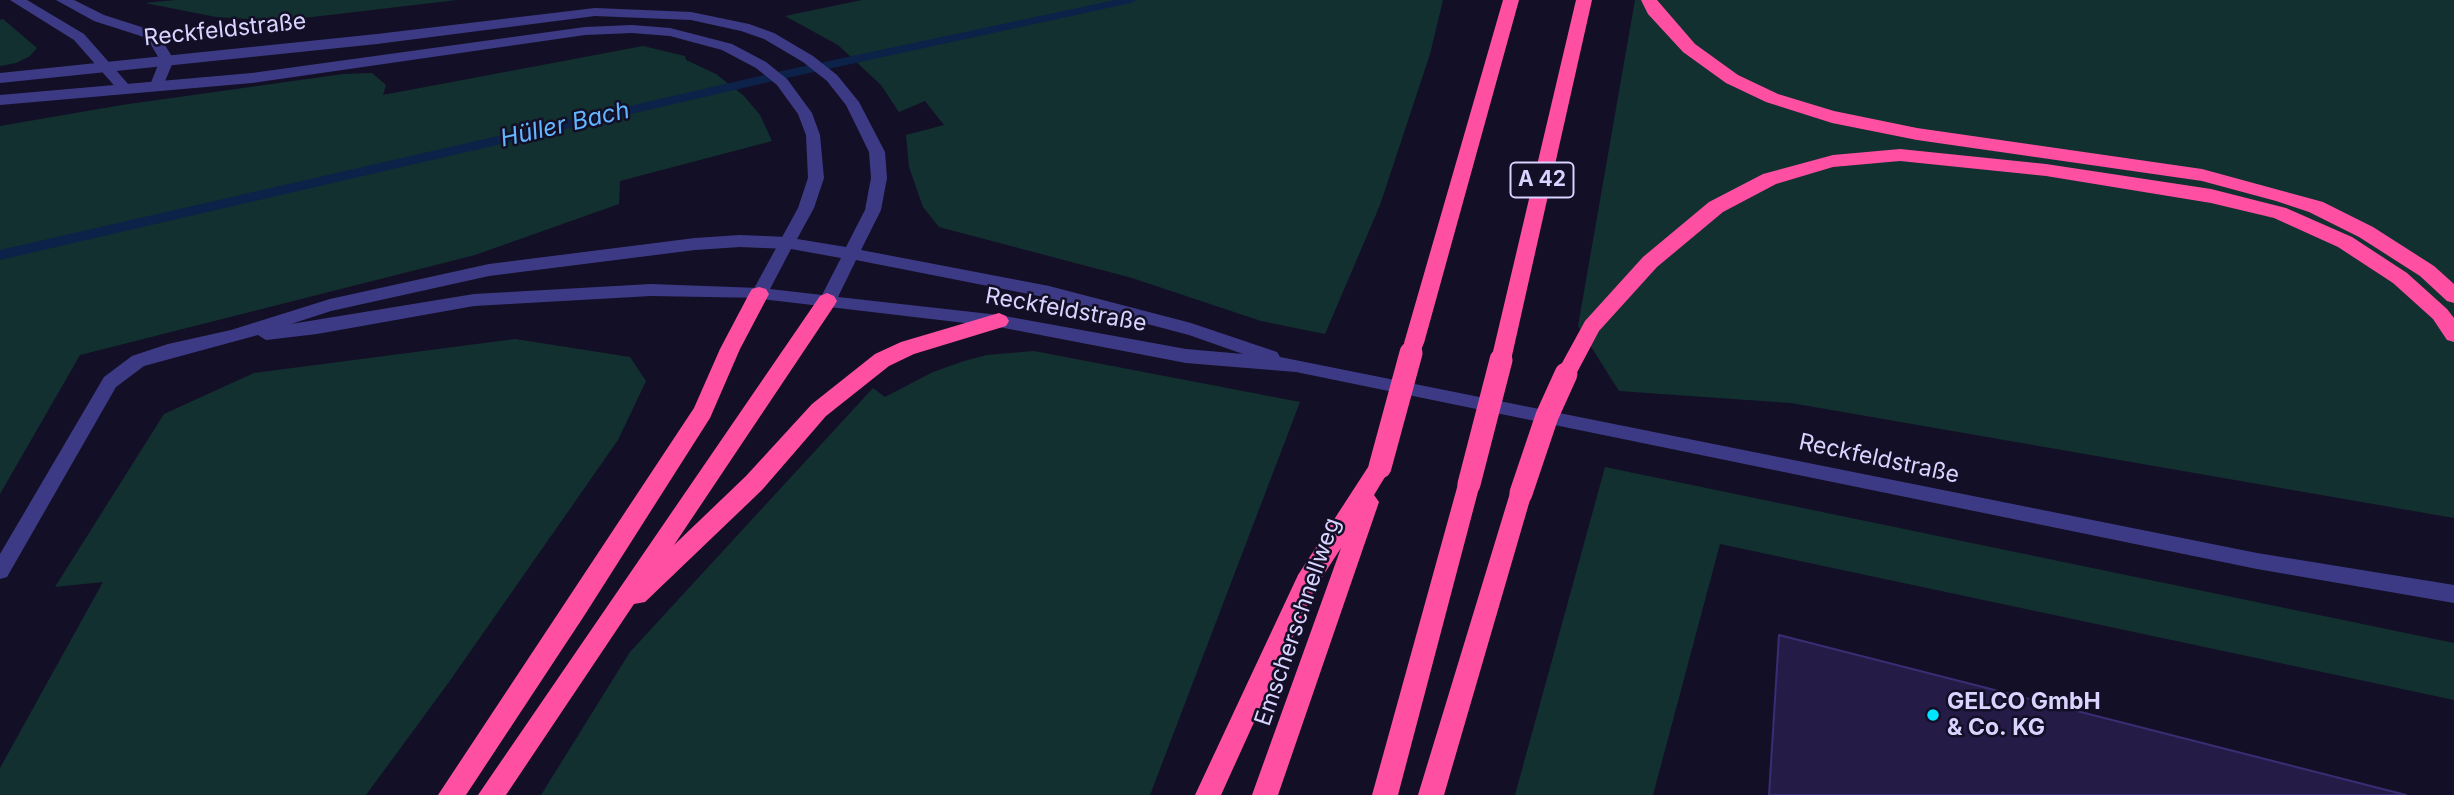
<!DOCTYPE html>
<meta charset="utf-8">
<style>
body{margin:0}
canvas{display:block;background:#130f26}
</style>
<canvas width="2454" height="795"></canvas>
<script>
const context = document.querySelector('canvas').getContext('2d');
context.lineJoin = 'round';
function fillPath(path, color) { context.fillStyle = color; context.fill(path, 'evenodd'); }
const poly = rows => new Path2D(rows.map(r => 'M' + r).join(''));
function stroke(path, color, width, dash) { context.strokeStyle = color; context.lineWidth = width; context.lineCap = dash ? 'butt' : 'round'; context.setLineDash(dash || []); context.stroke(path); }
function write(font, color, halo, rows, align = 'center') {
  context.font = font + ' Inter,sans-serif'; context.lineWidth = 5; context.setLineDash([]); context.textBaseline = 'middle'; context.strokeStyle = halo; context.fillStyle = color; for (const [text, x, y, turn = 0] of rows) {
    context.save(); context.translate(x, y); context.rotate((+turn || 0) * Math.PI / 180); context.textAlign = isNaN(turn) ? turn : align; if (halo) context.strokeText(text, 0, 0); context.fillText(text, 0, 0); context.restore();
  }
}
const green = poly([
 [176,0,457,0,278,21,216,17,145,3],
 [862,0,1443,0,1430,54,1380,205,1325,334,1261,321,1132,278,939,227,923,207,909,167,906,135,944,125,925,101,899,112,881,85,838,45,785,16],
 [1635,0,2454,0,2454,518,1791,403,1619,391,1578,326],
 [3,19,37,48,30,56,16,63,0,66,0,20],
 [643,46,685,56,686,60,716,74,744,96,760,115,772,141,620,181,619,204,475,255,80,355,0,494,0,126,122,105,343,74,372,73,386,85,383,95],
 [515,339,630,357,646,381,618,440,449,682,366,795,0,795,0,768,103,582,55,587,164,414,254,373],
 [1034,351,1300,402,1150,795,541,795,630,652,873,388,885,397,933,372,964,361,987,355],
 [1605,467,2454,643,2454,700,1720,544,1653,795,1515,795]
]);
const stream = poly([
 [1115,0,1136,0,1131,3,782,79,0,260,0,250,782,71,1115,0]
]);
const building = poly([
 [1779,635,2406,795,1769,795,1779,635]
]);
const minor = poly([
 [10,0,27,0,84,34,129,85,131,88,129,91,119,91,74,40,10,0],
 [56,0,74,0,104,15,157,32,174,60,162,88,152,88,150,85,160,60,147,38,94,21,56,0],
 [740,235,788,237,796,243,788,249,740,247,695,250,489,276,331,311,291,324,474,294,651,284,759,288,767,294,765,298,651,296,474,306,317,334,266,340,258,335,144,366,116,387,7,577,0,579,0,554,104,377,132,356,168,344,231,330,330,299,489,264,695,238,740,235]
]);
const tertiary = poly([
 [595,8,691,12,749,24,774,33,813,56,837,75,859,102,885,152,887,178,881,210,861,250,1049,286,1191,323,1277,352,1280,357,2257,553,2454,585,2454,603,2257,569,1296,372,1186,363,999,327,753,298,751,294,798,208,808,178,806,135,798,114,777,85,756,68,722,50,670,36,632,33,585,35,252,83,0,105,0,95,252,73,585,27,632,25,670,28,732,44,766,62,787,79,812,113,820,135,824,178,814,208,797,239,846,247,865,210,871,178,869,152,846,105,827,81,803,62,764,39,741,31,691,20,595,16,377,44,0,83,0,73,377,34,595,8],
 [791,249,841,258,822,295,770,289,791,249],
 [856,260,1049,298,1189,335,1243,354,1186,349,999,315,838,297,856,260]
]);
const motorway = poly([
 [1503,0,1519,0,1424,343,1421,349,1414,351,1407,349,1404,343,1503,0],
 [1576,0,1592,0,1511,360,1508,366,1501,368,1494,366,1491,360,1576,0],
 [1641,0,1657,0,1695,44,1738,75,1778,94,1834,111,1917,128,2202,169,2323,202,2373,227,2434,266,2454,284,2454,303,2447,301,2420,276,2359,237,2309,212,2276,201,2202,181,1917,140,1832,123,1766,102,1726,83,1683,52,1648,14,1641,0],
 [1900,149,2046,164,2211,189,2286,208,2352,237,2407,273,2447,309,2454,318,2454,342,2447,340,2433,319,2393,283,2338,247,2274,218,2211,203,2046,176,1900,161,1833,167,1776,184,1723,212,1657,267,1599,331,1573,380,1566,382,1559,380,1556,374,1585,321,1643,257,1709,202,1763,174,1833,155,1900,149],
 [759,287,766,289,769,294,740,349,710,418,584,616,466,795,438,795,694,408,720,349,749,294,752,289,759,287],
 [827,293,834,296,837,301,834,306,674,545,746,476,812,404,875,354,901,342,999,313,1006,316,1009,321,1006,326,914,354,889,366,826,416,762,490,645,602,634,604,506,795,478,795,820,296,827,293],
 [1380,458,1388,461,1391,467,1374,495,1379,502,1278,795,1252,795,1341,548,1315,588,1221,795,1195,795,1298,575,1372,461,1380,458],
 [1469,475,1477,477,1480,484,1398,795,1372,795,1458,484,1461,477,1469,475],
 [1521,484,1529,486,1532,493,1444,795,1418,795,1510,493,1513,486,1521,484]
]);
const motorwayBridgeFar1 = poly([
 [1411,354,1414,343]
]);
const motorwayBridge = poly([
 [1380,467,1411,353],
 [1469,484,1501,360],
 [1521,493,1547,416,1566,374]
]);
const markers = [
 [1933,715,7,"#00e5ff"]
];
const shields = [
 [1542,180,63]
];
const shieldNames = [
 ["A 42",1542,180]
];
const streetNames = [
 ["Reckfeldstraße",225,30,-6],
 ["Reckfeldstraße",1066,310,10],
 ["Reckfeldstraße",1879,459,12],
 ["Emscherschnellweg",1298,622,-71]
];
const poiNames = [
 ["GELCO GmbH",1947,702],
 ["& Co. KG",1947,728]
];
const waterNames = [
 ["Hüller Bach",565,125,-13]
];
fillPath(green, '#12302f');
fillPath(stream, '#0c2248');
fillPath(building, '#241b47');
stroke(building, '#3b2d73', 2);
fillPath(minor, '#3d3a85');
fillPath(tertiary, '#3d3a85');
fillPath(motorway, '#ff4fa3');
stroke(motorwayBridgeFar1, '#ff4fa3', 18);
stroke(motorwayBridge, '#ff4fa3', 23);
for (const [x, y, r, color] of markers) { const dot = new Path2D(); dot.arc(x, y, r, 0, 2 * Math.PI); context.fillStyle = color; context.fill(dot); stroke(dot, '#130f26', 2.5); }
for (const [x, y, w] of shields) { const box = new Path2D(); box.roundRect(x - w / 2, y - 17.5, w, 35, 5); context.fillStyle = '#130f26'; context.fill(box); stroke(box, '#d9d4ff', 2); }
write('bold 21px', '#d9d4ff', null, shieldNames);
write('23px', '#d9d4ff', '#130f26', streetNames);
write('bold 23px', '#d9d4ff', '#130f26', poiNames, 'left');
write('italic 24px', '#62b6ff', '#130f26', waterNames);
</script>
